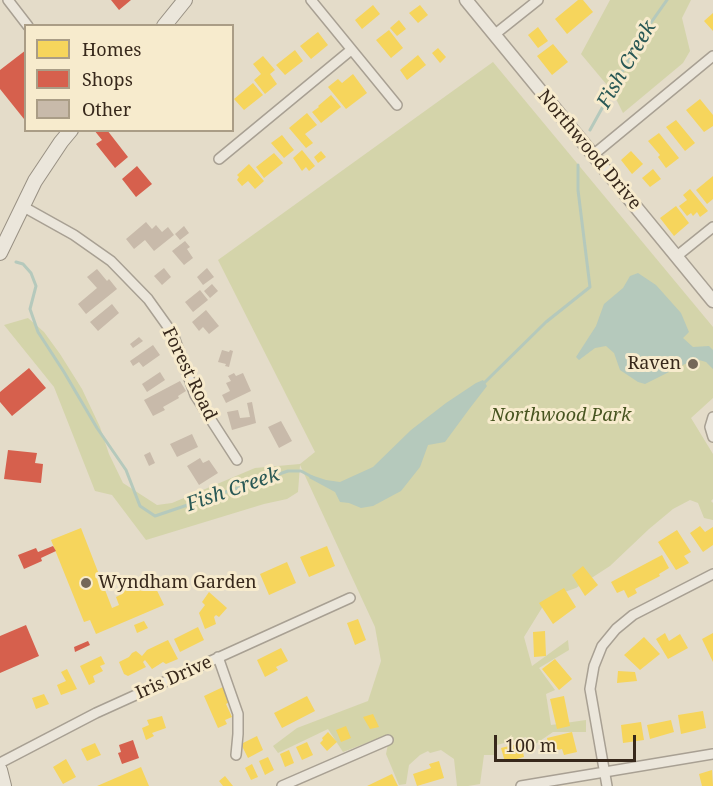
<!DOCTYPE html>
<style>
body{margin:0}
#map{position:relative;width:713px;height:786px;overflow:hidden;background:#e4dcc9;font-family:"Noto Serif",serif}
canvas{display:block}
.legend{position:absolute;left:24px;top:24px;width:210px;height:108px;box-sizing:border-box;background:#f7ebcd;border:2px solid #aa9d86;margin:0;padding:8px 10px;list-style:none;font-size:18px;color:#37281b}
.legend li{display:flex;align-items:center;gap:12px;height:30px}
.legend b{width:30px;border:2px solid #aa9d86}
.scale{position:absolute;left:494px;top:735px;width:142px;height:27px;box-sizing:border-box;border:3px solid #37281b;border-top:0;padding-left:8px;font-size:18px;line-height:21px;white-space:nowrap;color:#37281b;-webkit-text-stroke:4px #f7ebcd;paint-order:stroke}
</style>
<div id="map">
<canvas width="713" height="786"></canvas>
<ul class="legend">
<li><b style="height:16px;background:#f6d55c"></b>Homes</li>
<li><b style="height:16px;background:#d6604d"></b>Shops</li>
<li><b style="height:16px;background:#c8baaa"></b>Other</li>
</ul>
<div class="scale">100 m</div>
</div>
<script>
const context = document.querySelector('canvas').getContext('2d');
context.lineJoin = 'round';
function fillPath(path, color) { context.fillStyle = color; context.fill(path, 'evenodd'); }
const poly = rows => new Path2D(rows.map(r => 'M' + r).join(''));
function stroke(path, color, width, dash) { context.strokeStyle = color; context.lineWidth = width; context.lineCap = dash ? 'butt' : 'round'; context.setLineDash(dash || []); context.stroke(path); }
function write(font, color, halo, rows, align = 'center') {
  context.font = font + ' "Noto Serif",serif'; context.lineWidth = 6; context.setLineDash([]); context.textBaseline = 'middle'; context.strokeStyle = halo; context.fillStyle = color; for (const [text, x, y, turn = 0] of rows) {
    context.save(); context.translate(x, y); context.rotate((+turn || 0) * Math.PI / 180); context.textAlign = isNaN(turn) ? turn : align; if (halo) context.strokeText(text, 0, 0); context.fillText(text, 0, 0); context.restore();
  }
}
const green = poly([
 [610,0,691,0,682,18,690,51,683,63,623,113,612,91,581,54],
 [493,62,713,327,713,398,691,418,713,454,713,499,711,501,713,503,713,520,704,518,698,503,690,500,673,509,649,529,610,566,576,588,548,598,524,637,532,666,568,640,569,650,539,668,555,690,546,694,551,725,586,720,586,732,553,732,531,747,526,737,497,745,496,755,484,755,480,784,468,786,457,786,454,759,441,750,430,753,428,751,420,755,409,765,406,784,399,785,386,754,390,734,343,752,328,729,278,753,273,746,297,728,368,701,381,661,375,627,300,465,298,492,287,499,264,504,146,540,112,495,95,491,54,387,4,325,28,318,44,332,60,354,82,389,100,427,109,454,123,483,157,505,172,503,255,468,300,464,315,452,218,260]
]);
const water = poly([
 [638,273,656,285,681,313,689,332,683,338,693,347,709,346,713,350,713,369,706,362,699,360,685,364,645,384,638,382,620,370,614,353,606,346,595,348,579,360,576,357,596,326,604,304,623,288,630,276],
 [483,380,487,386,470,408,445,442,428,445,420,467,401,491,373,506,361,508,349,503,340,502,335,492,309,478,311,475,326,480,340,482,373,467,411,430,446,403,476,383]
]);
const homes = poly([
 [578,0,583,0,593,12,567,34,555,19],
 [373,5,380,14,362,29,355,20],
 [420,5,428,15,418,23,409,13],
 [713,13,713,31,704,21],
 [399,20,406,29,397,36,390,28],
 [538,27,548,41,538,48,528,35],
 [389,30,403,48,391,58,376,40],
 [318,32,328,45,311,59,300,46],
 [553,44,568,62,552,75,537,56],
 [438,48,446,57,440,63,432,53],
 [295,50,303,61,285,75,276,65],
 [418,55,426,65,407,80,400,70],
 [263,56,275,70,270,74,277,84,265,94,254,80,261,74,253,64],
 [353,74,367,93,346,109,328,87,338,79,342,83],
 [253,83,263,95,244,110,234,99],
 [331,95,341,107,321,123,312,112,319,107,318,106],
 [700,99,713,115,713,126,704,132,686,110],
 [307,113,317,125,305,134,313,143,306,148,289,128],
 [676,120,695,143,685,151,666,127],
 [659,133,679,158,666,168,658,157,660,155,648,141],
 [282,135,294,150,284,158,271,143],
 [302,150,315,166,309,171,306,167,302,171,293,158],
 [321,151,326,157,318,163,314,157],
 [631,151,643,164,632,174,621,160],
 [274,153,283,163,264,178,256,167],
 [249,164,264,181,255,189,248,181,242,186,237,180,239,177,237,175],
 [653,169,661,179,650,187,642,178],
 [713,176,713,199,707,204,696,190],
 [690,189,708,211,700,217,697,212,693,216,691,213,687,216,679,206,687,200,683,195],
 [676,206,689,223,674,236,660,218],
 [700,526,705,532,713,527,713,545,703,552,690,533],
 [81,528,112,608,119,605,116,597,120,595,119,591,150,576,164,605,96,634,90,620,84,622,51,540],
 [677,530,691,552,684,556,689,563,676,570,658,542],
 [327,546,335,566,309,577,300,557],
 [662,555,669,568,659,574,660,576,635,589,637,593,628,598,624,590,617,593,611,582],
 [287,562,296,583,269,595,260,574],
 [583,566,598,585,585,596,572,575],
 [564,588,576,607,553,624,539,603],
 [209,592,227,608,219,617,216,615,214,617,216,624,205,629,199,613,205,605,202,602],
 [358,619,366,640,355,645,347,623],
 [144,621,148,628,137,633,134,625],
 [198,627,204,640,180,652,174,639],
 [545,631,546,656,534,657,533,632],
 [665,633,669,641,680,634,688,648,668,659,656,639],
 [713,633,713,662,702,639],
 [644,637,660,654,640,670,624,655],
 [168,640,178,659,166,664,163,662,152,669,145,660,143,662,146,667,128,676,124,674,119,662,129,657,132,653,136,651,142,656,147,650],
 [281,648,288,661,276,667,278,670,265,677,257,660],
 [101,656,105,664,100,666,103,671,93,676,95,682,89,685,80,666],
 [555,659,572,679,559,690,542,669],
 [67,669,77,689,61,695,57,685,66,681,61,672],
 [618,671,635,672,637,681,617,683],
 [223,687,231,701,226,704,232,717,225,720,227,724,218,728,204,696],
 [44,694,49,704,36,709,32,698],
 [307,696,315,711,282,728,274,713],
 [564,696,570,726,557,729,550,699],
 [703,711,706,728,681,734,678,715],
 [373,714,379,727,370,729,363,717],
 [162,716,166,728,152,733,154,736,146,740,142,728,149,725,147,720],
 [671,720,674,732,650,739,647,725],
 [641,722,644,740,623,743,621,725],
 [346,726,351,738,341,742,336,730],
 [328,732,337,742,327,751,320,743,323,740,322,738],
 [572,732,577,752,564,755,562,749,550,752,547,738],
 [257,736,263,750,248,758,241,744],
 [307,742,313,755,302,760,296,747],
 [95,743,101,755,87,761,81,749],
 [521,743,524,757,505,762,501,748],
 [289,750,294,763,285,767,280,754],
 [268,757,274,770,265,775,259,761],
 [66,759,76,777,63,784,53,767],
 [439,761,444,778,417,786,413,774,431,768,429,764],
 [252,764,258,777,251,780,245,768],
 [141,767,149,786,97,786],
 [712,770,713,786,702,786,699,774],
 [392,774,398,786,367,786],
 [225,776,233,786,223,786,219,781]
]);
const shops = poly([
 [111,0,131,0,119,10],
 [26,50,26,118,24,119,0,89,0,70],
 [94,130,107,130,128,157,115,168,96,144,102,140],
 [137,166,152,184,136,197,122,179],
 [29,368,46,388,12,416,0,402,0,392],
 [8,450,37,453,35,463,43,464,41,483,4,479],
 [53,546,56,551,41,558,42,561,24,569,18,555,36,548,38,552],
 [26,625,39,656,0,673,0,636],
 [88,641,90,645,75,652,74,647],
 [133,740,139,758,122,764,118,753,121,752,119,745]
]);
const stream = poly([
 [590,130,643,34,667,0],
 [16,262,23,264,31,273,36,286,30,309,38,332,64,372,97,428,126,470,140,506,155,516,288,471,301,471,314,478],
 [482,385,546,322,590,287,578,190,578,165]
]);
const building = poly([
 [146,222,152,229,156,225,162,232,168,227,174,235,154,251,145,240,134,249,126,239],
 [184,226,189,233,180,240,175,234],
 [185,241,190,247,187,249,193,258,184,265,172,251],
 [164,268,171,277,162,285,154,276],
 [207,268,214,277,203,285,197,277],
 [97,269,107,281,109,279,117,289,86,314,78,304,97,288,87,277],
 [212,284,218,291,210,298,204,291],
 [200,290,208,300,193,312,185,302],
 [112,304,119,313,98,331,90,322],
 [206,310,219,326,209,334,203,327,199,331,192,322],
 [139,337,143,341,133,348,130,344],
 [153,345,160,355,143,367,139,362,133,366,130,361],
 [222,350,229,352,230,350,233,351,229,367,225,366,226,364,218,362],
 [160,372,165,380,147,392,142,384],
 [234,373,236,376,243,373,251,391,226,403,222,395,230,391,226,383,231,381,228,376],
 [180,381,186,391,178,396,179,398,163,407,165,410,153,416,144,400],
 [252,402,256,423,232,430,227,412,238,410,240,418,250,417,247,403],
 [281,421,292,441,279,448,268,427],
 [192,434,198,447,177,457,170,444],
 [150,452,155,463,149,466,144,455],
 [200,458,203,463,209,460,218,473,199,485,187,466]
]);
const minor = poly([
 [8,0,28,26],
 [311,0,397,105],
 [494,35,538,0],
 [593,155,713,56],
 [219,159,351,50],
 [22,206,74,235,111,261,148,299,173,334,195,395,237,460],
 [677,256,713,227],
 [713,417,710,427,713,437],
 [218,657,238,714,238,734,236,755],
 [0,763,96,713,350,598],
 [282,786,388,740],
 [521,786,713,754],
 [607,786,590,689,594,666,602,646,616,629,633,615,713,574]
]);
const tertiary = poly([
 [466,0,713,301]
]);
const secondary = poly([
 [164,26,185,0],
 [0,253,35,181,61,142,71,130],
 [0,770,4,786]
]);
const markers = [
 [693,364,6,"#746758"],
 [86,583,6,"#746758"]
];
const streetNames = [
 ["Northwood Drive",589,150,50],
 ["Forest Road",189,374,64],
 ["Iris Drive",174,678,-24]
];
const poiNames = [
 ["Raven",681,364],
 ["Wyndham Garden",98,583,"left"]
];
const parkNames = [
 ["Northwood Park",561,416]
];
const waterNames = [
 ["Fish Creek",627,65,-60],
 ["Fish Creek",233,490,-19]
];
fillPath(green, '#d4d4aa');
fillPath(water, '#b5c9bc');
fillPath(homes, '#f6d55c');
fillPath(shops, '#d6604d');
stroke(stream, '#b5c9bc', 3);
fillPath(building, '#c8baaa');
stroke(minor, '#a8a093', 12);
stroke(tertiary, '#a8a093', 15);
stroke(secondary, '#989083', 16);
stroke(minor, '#ebe6db', 9);
stroke(tertiary, '#ebe6db', 12);
stroke(secondary, '#ebe6db', 14);
for (const [x, y, r, color] of markers) { const dot = new Path2D(); dot.arc(x, y, r, 0, 2 * Math.PI); context.fillStyle = color; context.fill(dot); stroke(dot, '#f7ebcd', 2); }
write('18px', '#37281b', '#f7ebcd', streetNames);
write('18px', '#37281b', '#f7ebcd', poiNames, 'right');
write('italic 18px', '#475420', '#f7ebcd', parkNames);
write('italic 20px', '#295855', '#f7ebcd', waterNames);
</script>
